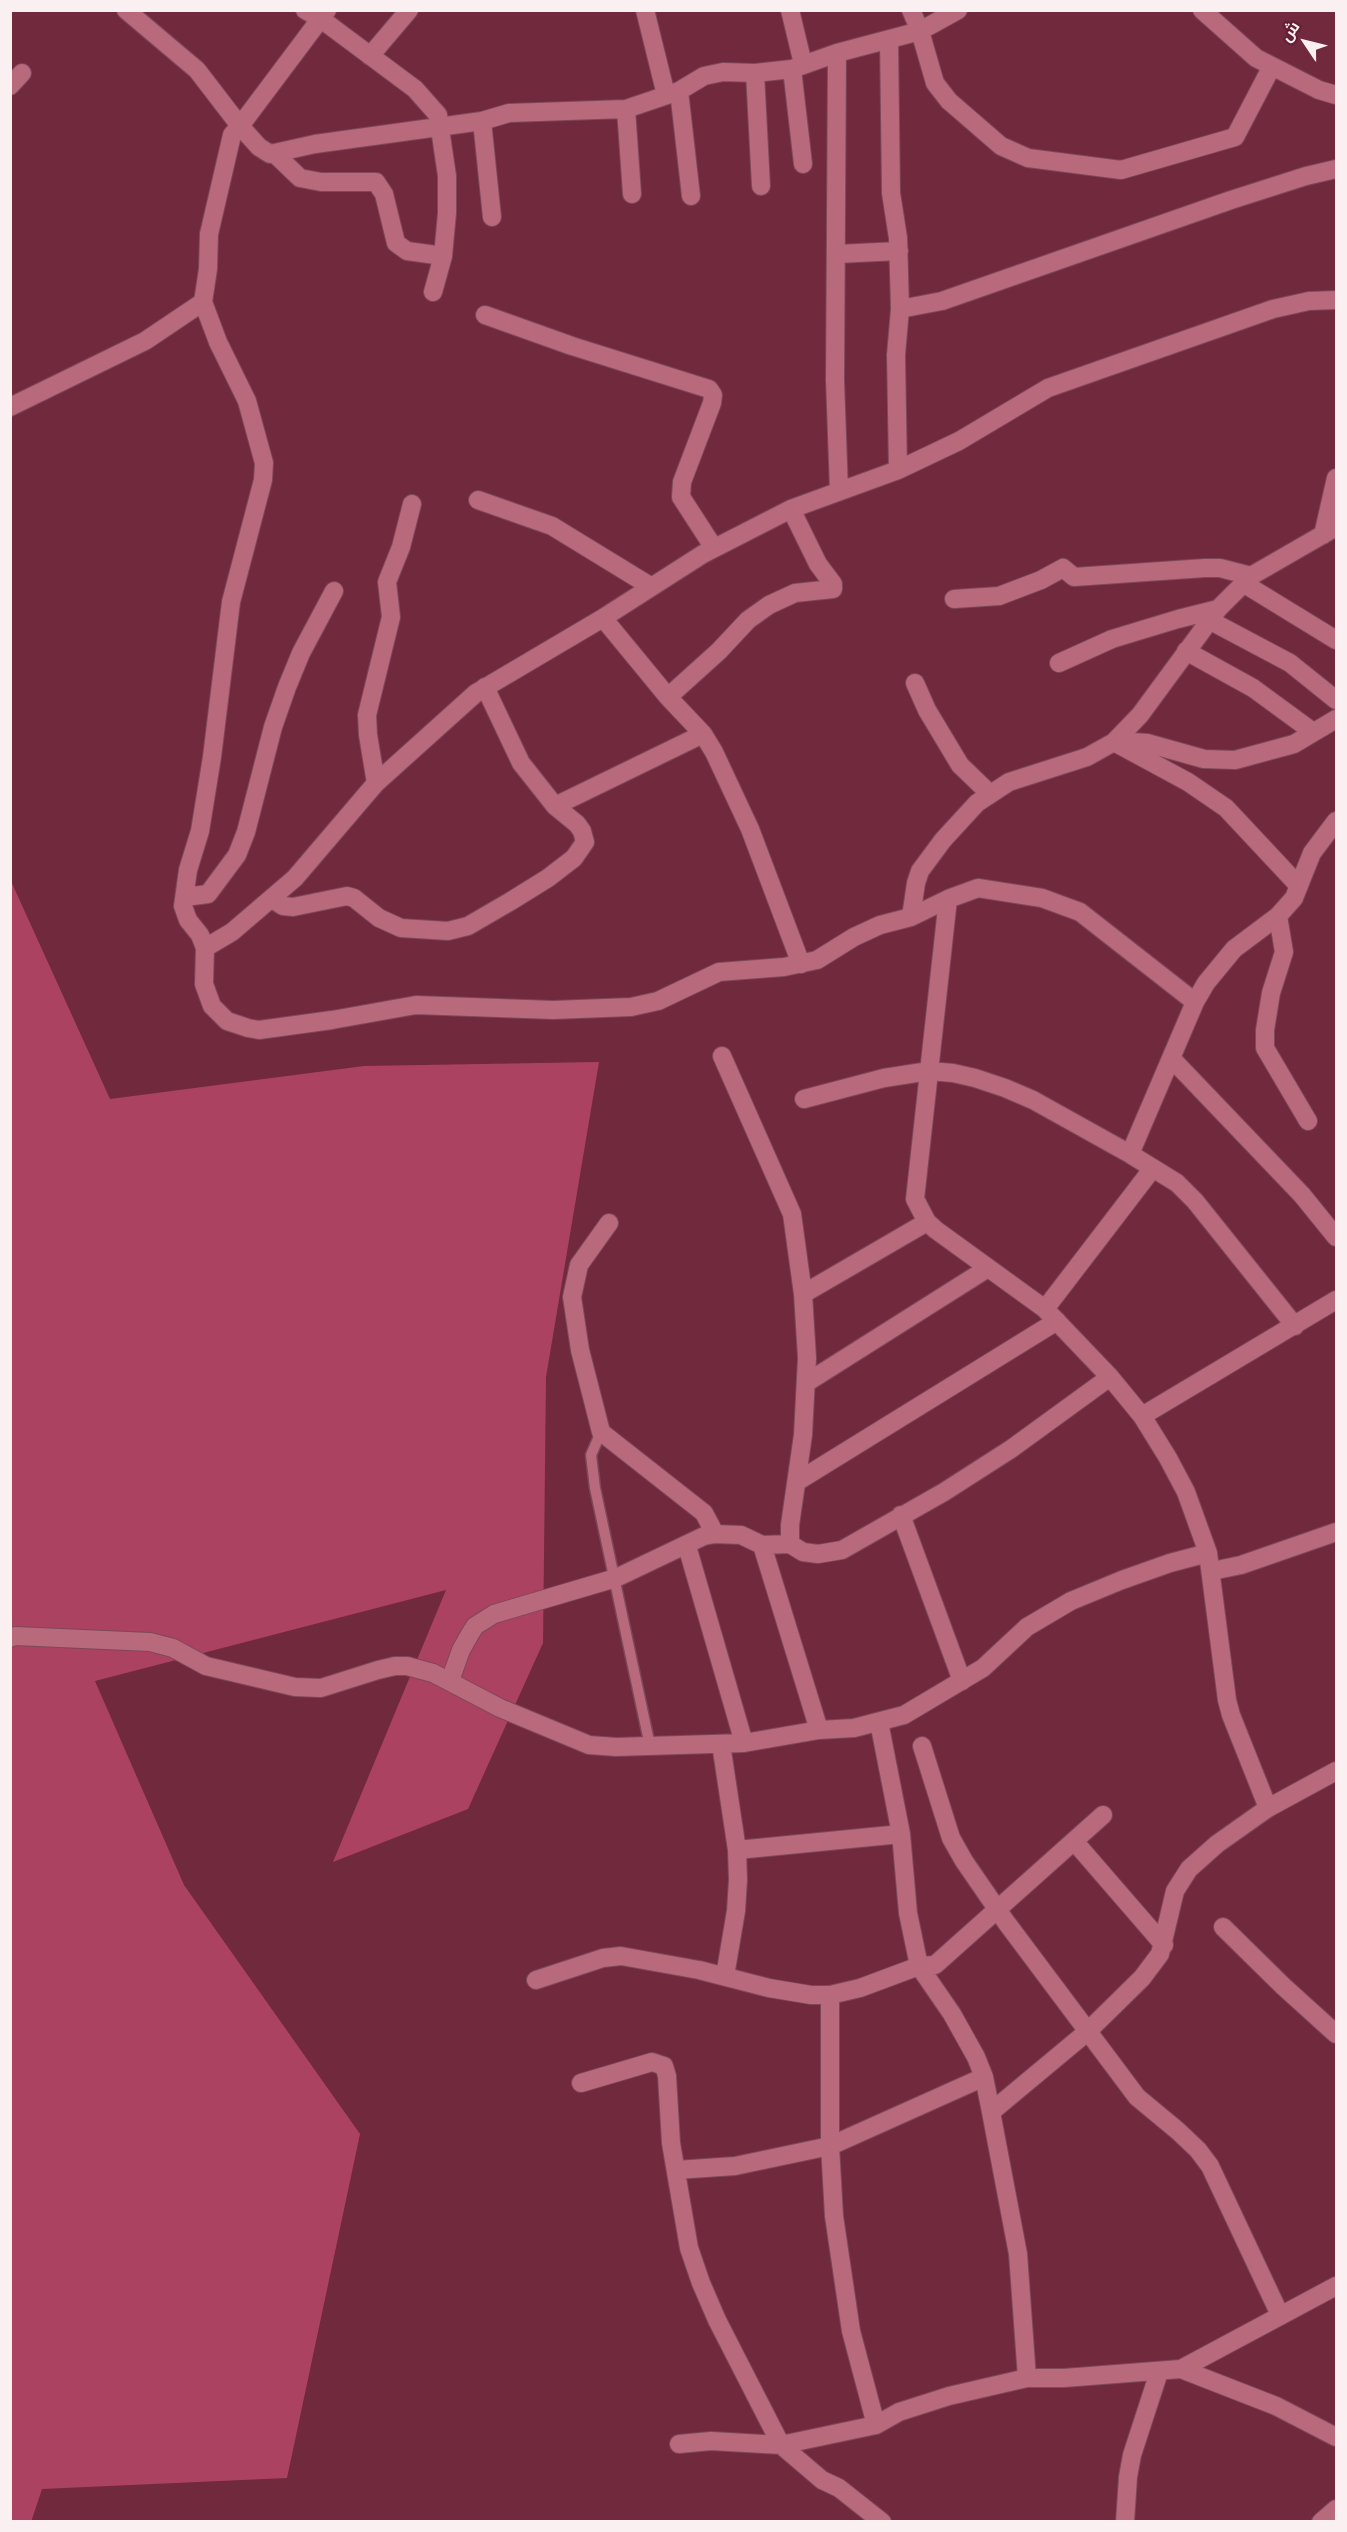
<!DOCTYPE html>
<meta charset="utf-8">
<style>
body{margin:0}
#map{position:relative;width:1347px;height:2532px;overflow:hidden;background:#71293e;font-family:"Fira Sans Condensed",Cairo,sans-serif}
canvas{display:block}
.frame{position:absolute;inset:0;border:12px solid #faf0f2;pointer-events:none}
.north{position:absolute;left:1275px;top:12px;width:60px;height:60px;-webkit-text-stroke:4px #641e34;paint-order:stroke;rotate:305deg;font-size:16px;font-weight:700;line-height:24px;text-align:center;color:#faf0f2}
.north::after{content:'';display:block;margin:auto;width:21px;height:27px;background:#faf0f2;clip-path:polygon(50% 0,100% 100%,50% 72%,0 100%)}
</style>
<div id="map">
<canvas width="1347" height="2532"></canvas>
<div class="frame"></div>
<div class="north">ش</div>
</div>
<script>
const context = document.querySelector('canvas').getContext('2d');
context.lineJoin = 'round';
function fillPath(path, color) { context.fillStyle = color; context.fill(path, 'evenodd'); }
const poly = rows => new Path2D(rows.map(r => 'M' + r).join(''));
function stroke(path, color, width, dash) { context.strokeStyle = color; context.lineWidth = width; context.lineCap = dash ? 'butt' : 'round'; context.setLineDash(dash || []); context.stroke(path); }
const green = poly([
 [10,879,110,1099,364,1066,599,1062,546,1377,543,1643,468,1809,333,1862,446,1590,95,1681,184,1885,360,2134,287,2478,42,2489,31,2522,10,2521]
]);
const lane = poly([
 [601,1432,591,1455,595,1488,650,1746]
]);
const street = poly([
 [305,10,321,19,415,89,438,115,447,176,447,213,443,256,433,292],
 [327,10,240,126,259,147,270,154,315,144,482,121,509,113,626,109,679,91,704,76,723,72,755,73,792,69,837,53,920,31,958,10],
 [645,10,666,95],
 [790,10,803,64],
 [911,10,920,31,935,83,949,101,1001,146,1028,158,1121,170,1235,137,1271,68],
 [1202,10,1256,58,1319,90,1336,95],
 [889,40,891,193,898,238,900,309,896,355,898,470],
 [837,53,835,380,839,491],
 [370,56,409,10],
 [792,69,803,164],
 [755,73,761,186],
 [10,86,22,73],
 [679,91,691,196],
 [626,109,632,194],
 [482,121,492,217],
 [276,155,300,178,321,182,376,182,384,194,396,243,407,251,443,256],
 [837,254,899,251],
 [203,302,218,342,247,401,264,463,263,480,231,602,212,757,200,831,188,870,183,906,188,920,200,935,205,948,232,932,295,878,376,783,476,693,603,618,703,554,791,509,898,470,959,441,1048,388,1273,309,1309,301,1336,300],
 [900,309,942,301,1231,200,1306,176,1336,169],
 [485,315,572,346,709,389,713,395,712,403,682,482,681,497,714,548],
 [10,407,145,341,203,302,208,269,209,234,232,135,240,126,197,70,126,10],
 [478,500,552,526,650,586],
 [1323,535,1336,478],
 [1243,583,1336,640],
 [954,599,999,596,1041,580,1063,568,1074,577,1205,568,1220,568,1251,576],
 [603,618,668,697,703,734,714,752,750,829,801,964],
 [1209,620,1290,663,1336,700],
 [1186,651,1253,688,1313,732],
 [1059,663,1112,639,1178,619,1218,609],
 [915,683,927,710,960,765,989,793],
 [668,697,719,651,748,620,769,605,795,593,833,589,833,584,818,564,791,509],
 [1119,741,1147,743,1204,759,1235,760,1294,744,1336,719],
 [1114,742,1188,782,1226,808,1299,886],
 [376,783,368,735,367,715,391,617,387,582,401,547,412,504],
 [555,806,703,734],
 [185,897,208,894,237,855,246,832,273,727,287,687,301,653,334,591],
 [272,899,283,906,293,907,347,896,354,898,379,918,401,928,448,931,468,926,511,901,548,878,574,858,585,842,582,831,577,824,555,806,521,763,485,687],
 [948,899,915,1199,927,1222,936,1230,1045,1309,1110,1377,1142,1416,1168,1458,1186,1492,1208,1553,1227,1700,1231,1715,1268,1808],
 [911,917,916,883,920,871,943,840,977,803,1009,782,1087,757,1114,742,1140,715,1218,609,1251,576,1336,527],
 [205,948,204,984,212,1006,227,1021,248,1028,259,1030,332,1020,416,1005,553,1010,631,1007,658,1001,719,972,784,967,817,960,854,937,880,925,911,917,948,899,978,888,1042,898,1080,912,1195,1002],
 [722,1056,792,1214,803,1294,807,1358,803,1435,790,1525,790,1544],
 [1172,1059,1302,1195,1336,1237],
 [804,1099,884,1078,929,1071,953,1073,975,1078,1005,1088,1033,1100,1130,1154,1177,1183,1195,1201,1295,1326],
 [1308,1121,1265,1048,1265,1030,1271,993,1284,952,1278,916,1294,898,1312,853,1336,821],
 [1130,1154,1195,1002,1206,983,1234,949,1278,916],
 [609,1223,579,1265,572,1297,580,1350,601,1432,704,1513,715,1534],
 [803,1294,927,1222],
 [1045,1309,1153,1168],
 [806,1383,988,1268],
 [1142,1416,1336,1300],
 [798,1481,1057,1321],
 [901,1515,962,1681],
 [762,1545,819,1730],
 [687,1546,744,1743],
 [1212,1571,1241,1565,1336,1532],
 [10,1638,15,1636,150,1642,173,1648,206,1666,295,1687,321,1688,378,1670,395,1666,407,1666,433,1673,500,1708,589,1745,616,1747,744,1743,819,1730,854,1728,904,1715,983,1668,1027,1627,1071,1601,1122,1580,1170,1563,1208,1553],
 [450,1681,461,1650,470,1634,475,1626,494,1614,616,1578,704,1536,715,1534,741,1535,762,1545,790,1544,803,1552,818,1554,842,1550,944,1492,1011,1449,1110,1377],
 [879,1722,901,1834,908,1913,919,1966,952,2014,976,2057,984,2077,991,2112],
 [721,1744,737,1850,738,1880,736,1911,725,1976],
 [922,1746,951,1838,964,1861,1006,1922,1137,2097,1178,2131,1198,2150,1210,2166,1280,2315],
 [1074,1841,1164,1945],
 [737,1850,901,1834],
 [1223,1927,1283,1986,1336,2034],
 [536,1980,603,1958,621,1956,699,1970,769,1988,811,1995,830,1995,860,1988,919,1966,935,1965,1103,1815],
 [830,1995,830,2146,834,2216,851,2331,876,2425],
 [581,2083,652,2062,664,2066,667,2076,671,2143,689,2248,701,2283,717,2320,781,2445,822,2480,839,2488,882,2522],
 [676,2170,735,2166,830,2146,984,2077],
 [1181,2369,1276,2406,1336,2437],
 [1027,2378,1018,2254,991,2112,1087,2032,1142,1978,1160,1954,1175,1891,1189,1869,1217,1844,1268,1808,1336,1771],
 [679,2444,711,2441,781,2445,876,2425,899,2412,949,2396,1027,2378,1064,2378,1181,2369,1336,2286],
 [1125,2522,1128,2477,1132,2455,1159,2372],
 [1321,2522,1336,2509]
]);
fillPath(green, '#ac4261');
stroke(lane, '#7e475a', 13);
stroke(street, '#7e475a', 20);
stroke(lane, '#b8697c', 10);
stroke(street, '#b8697c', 18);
</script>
